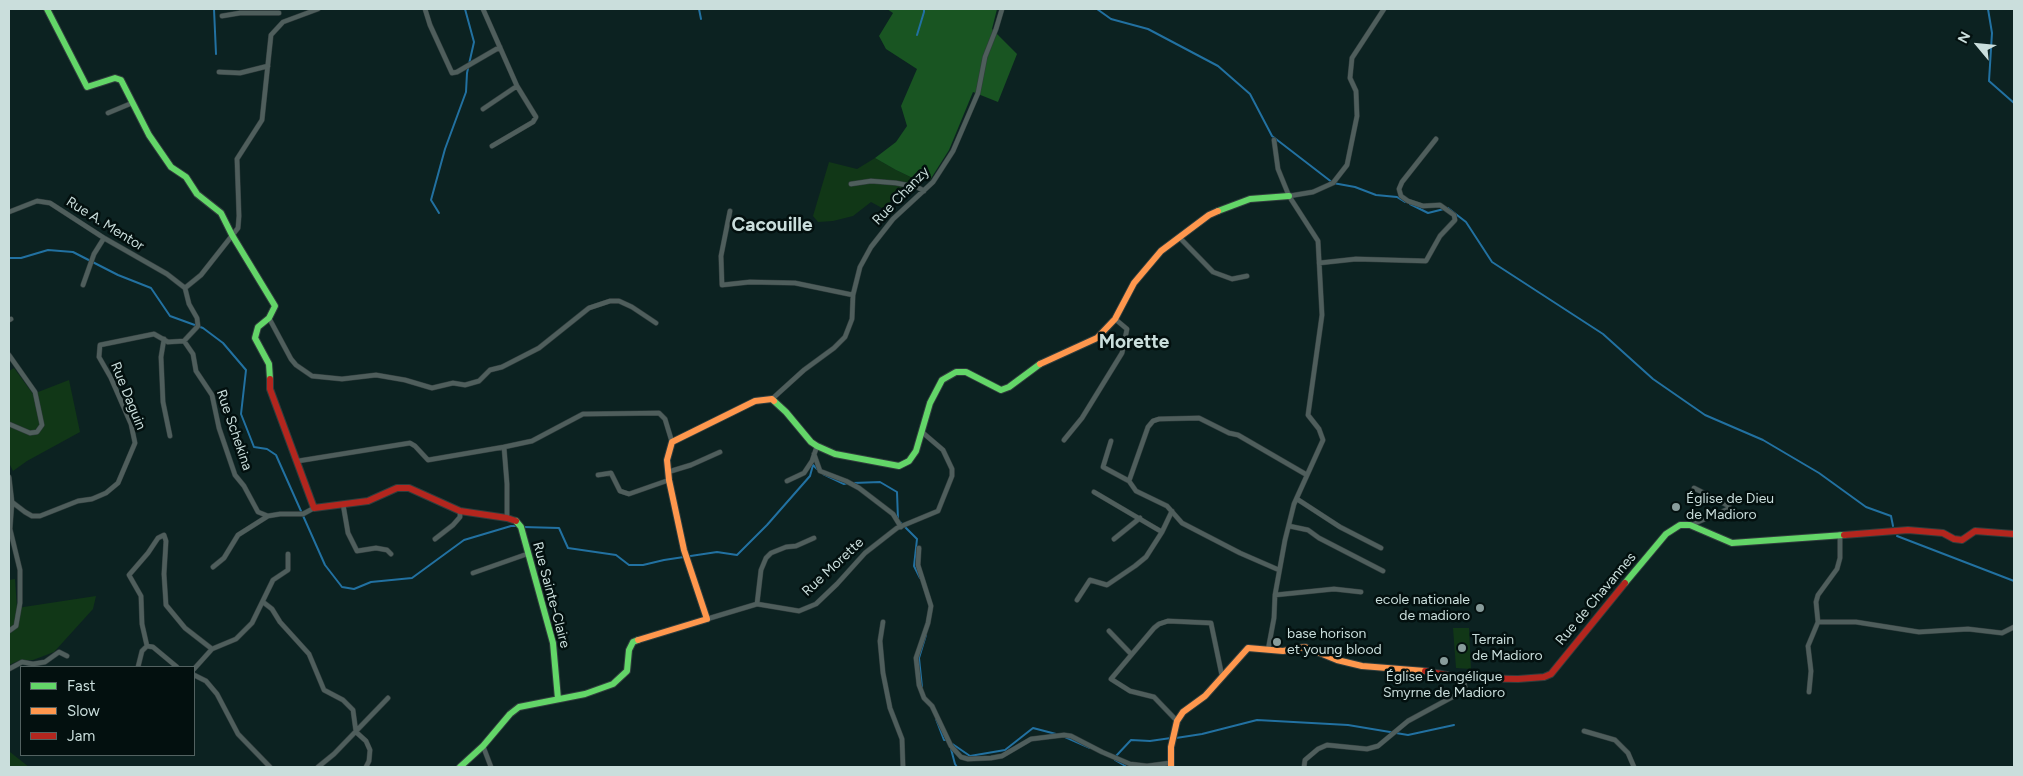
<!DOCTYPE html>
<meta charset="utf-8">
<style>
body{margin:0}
#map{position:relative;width:2023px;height:776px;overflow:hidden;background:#0c2221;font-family:Figtree,sans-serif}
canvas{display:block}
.frame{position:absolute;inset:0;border:10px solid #cadedc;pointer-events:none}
.legend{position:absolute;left:20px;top:666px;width:175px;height:90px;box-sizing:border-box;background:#03100f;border:1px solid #536261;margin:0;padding:6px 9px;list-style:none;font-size:15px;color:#cadedc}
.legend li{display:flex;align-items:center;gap:10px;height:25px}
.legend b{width:25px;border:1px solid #536261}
.north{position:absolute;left:1953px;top:20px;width:50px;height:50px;-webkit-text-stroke:4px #03100f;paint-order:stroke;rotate:298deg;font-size:14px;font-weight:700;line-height:20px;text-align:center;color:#cadedc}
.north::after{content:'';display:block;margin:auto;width:18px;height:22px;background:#cadedc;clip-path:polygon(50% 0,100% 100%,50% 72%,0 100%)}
</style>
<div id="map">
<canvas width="2023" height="776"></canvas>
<div class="frame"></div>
<ul class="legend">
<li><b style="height:6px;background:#63d668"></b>Fast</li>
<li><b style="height:6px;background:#ff974d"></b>Slow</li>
<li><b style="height:6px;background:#b3261e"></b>Jam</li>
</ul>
<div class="north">N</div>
</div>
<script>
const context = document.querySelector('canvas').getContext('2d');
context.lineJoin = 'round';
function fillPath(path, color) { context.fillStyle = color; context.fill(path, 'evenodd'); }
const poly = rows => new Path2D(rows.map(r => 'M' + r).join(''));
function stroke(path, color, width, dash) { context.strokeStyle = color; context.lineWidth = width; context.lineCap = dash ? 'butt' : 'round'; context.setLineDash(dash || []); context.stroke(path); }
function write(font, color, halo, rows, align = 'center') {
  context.font = font + ' Figtree,sans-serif'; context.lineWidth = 5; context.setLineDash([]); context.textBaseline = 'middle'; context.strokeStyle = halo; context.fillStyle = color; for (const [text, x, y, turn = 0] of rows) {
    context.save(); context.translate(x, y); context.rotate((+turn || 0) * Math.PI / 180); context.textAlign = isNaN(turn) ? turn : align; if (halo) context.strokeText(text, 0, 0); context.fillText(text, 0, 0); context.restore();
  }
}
const green = poly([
 [875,158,896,170,919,181,882,208,871,202,853,216,833,221,818,222,813,216,829,162,857,169],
 [14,368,33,394,69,380,80,432,27,461,13,471,9,463,9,371],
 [15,579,17,608,96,596,93,609,54,652,33,660,20,660,9,665,9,580],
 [1453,628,1469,628,1471,669,1456,668],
 [9,739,10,752,29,767,9,767]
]);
const forest = poly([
 [887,9,997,9,992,29,1017,54,998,102,973,92,949,150,930,180,919,181,896,170,875,158,896,142,907,126,901,106,917,69,886,49,879,36,893,13]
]);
const stream = poly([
 [214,9,216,54],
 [699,9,701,19],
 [1097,9,1111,19,1148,29,1218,66,1250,94,1272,136,1333,183,1355,187,1376,195,1397,197,1405,202],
 [1988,9,1992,33,1989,81,2014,103],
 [917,35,924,12,924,9],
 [1410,204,1428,213,1448,208,1466,222,1492,262,1603,334,1653,379,1705,415,1763,440,1819,473,1866,507,1891,516,1893,526],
 [439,213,431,200,445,149,466,92,467,73,474,42,465,9],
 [9,258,21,258,48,250,73,252,118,275,151,288,170,316,203,328,223,343,246,370,241,414,254,447,267,449,276,455,325,565,342,587,354,589,371,582,412,578,464,540,511,526,518,526],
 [823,474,844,484,848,483],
 [853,483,880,482,897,492,898,520,917,539,914,566,920,578],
 [523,527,559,528,568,548,616,555,629,565,643,565,664,560,717,552,737,555,767,525,810,476,813,465,817,469],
 [1897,536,2014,581],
 [922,687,919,658,926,635],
 [936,719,944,740,947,740],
 [1065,737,1090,748],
 [1176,738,1202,734,1257,720,1348,725,1408,735,1454,725],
 [951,743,970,756,1005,750,1033,728,1056,734],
 [951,749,955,764,957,767],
 [1116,756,1131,740,1150,741,1171,738],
 [1115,760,1127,767]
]);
const street = poly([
 [425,9,430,25,452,73,457,72,500,47],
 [483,9,517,86,483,109],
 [222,16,240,13,279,13],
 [219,72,240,73,268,66],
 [108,113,132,103],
 [1274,140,1278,169,1289,196],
 [492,146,533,122,536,117,517,86],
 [851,184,871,181,896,183,917,187,924,191],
 [730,211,721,256,722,285,750,282,795,283,853,295],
 [9,212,37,201,50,203,104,238,167,274,185,288],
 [1180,238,1213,272,1232,279,1247,276],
 [1319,263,1356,259,1426,261,1440,236,1455,220,1454,215,1440,205,1423,206,1408,201,1401,196,1399,189,1402,182,1436,139],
 [83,285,94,254,104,238],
 [185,288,201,275,238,228,239,216,237,159,262,120,271,35,283,22,318,9],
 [269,318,291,359,296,365,312,376,342,379,376,375,405,380,432,388,453,383,465,385,479,381,490,370,502,367,539,348,589,308,610,301,619,301,632,307,656,323],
 [9,320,11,319],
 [164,339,161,357,163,402,170,436],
 [184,341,193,354,196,371,212,395,219,428,235,475,244,486,258,512,268,516,280,514,303,514,314,508],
 [9,355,35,392,42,425,37,432,30,433,9,424],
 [772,399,804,370,834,348,845,337,852,319,853,295,860,267,871,247,893,219,933,182,953,151,978,93,985,57,996,29,1002,9],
 [1064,440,1082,418,1122,353,1127,329,1115,319],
 [1111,441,1103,467,1129,481],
 [814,454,820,471,846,481,859,488,893,514,901,527],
 [298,461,410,443,415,446,428,460,504,447],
 [668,472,691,465,720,452],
 [598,475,611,473,620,491,629,494,669,480],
 [9,477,12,502,10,529,20,570,20,603,16,626,9,631],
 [787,481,804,473,812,461,817,446],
 [1094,492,1162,532],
 [1297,499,1340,527,1381,548],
 [12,502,25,512,32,516,40,516,78,501,92,499,106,493,118,483,135,443,131,424,111,378,99,357,100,345,154,334,168,342,184,341,198,326,197,318,189,304,185,288],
 [343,504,348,533,357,551,376,548,387,550,391,554],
 [507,518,507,484,504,447,532,441,583,414,587,414,659,413,665,419,672,442],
 [1691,525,1728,509,1729,506,1694,488],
 [1289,526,1308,530,1319,538,1383,571],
 [435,539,453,525,460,517,460,511],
 [1114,539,1140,518],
 [919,548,918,565,931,606,928,623,916,658,919,685,924,698,932,706,951,746,961,757,968,759,991,758,1002,756,1031,739,1064,735,1071,736,1102,752,1130,764,1147,766,1170,763],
 [213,567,224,558,238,535,268,516],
 [1279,570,1240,553,1182,523,1167,506,1136,491,1129,481,1148,427,1153,421,1159,419,1199,418,1229,433,1238,435,1307,475],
 [473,573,527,554],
 [1275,595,1334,589,1361,592],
 [1077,600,1090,580,1107,585,1135,566,1146,557,1162,532,1172,511],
 [263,602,272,609,280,622,309,654,324,690,343,700,353,710,356,732,366,741,370,750,369,761,366,767],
 [757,604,761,570,766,558,771,553,786,547,796,546,814,538],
 [707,619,757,604,799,611,816,604,837,584,865,553,897,528,938,511,952,476,952,469,943,450,922,432],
 [883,622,880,641,883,673,890,708,902,739,903,767],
 [1818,622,1856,622,1919,632,1968,629,2002,633,2014,627],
 [1109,631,1131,654],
 [147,646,142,624,141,596,129,575,148,553,158,538,164,535,166,541,164,574,166,605,185,628,212,649],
 [1268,650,1274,618,1275,595,1285,540,1294,504,1323,440,1319,429,1308,415,1322,315,1318,241,1289,196,1313,192,1333,183,1347,165,1357,116,1356,91,1350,78,1352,58,1384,9],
 [138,667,142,651,147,646,153,647,177,667],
 [9,669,22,662,33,664,45,662,59,652,67,656],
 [194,669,212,649,236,639,252,623,273,580,288,570,288,554],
 [194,675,206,681,217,694,238,734,270,767],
 [1809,692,1811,671,1808,646,1818,622,1816,602,1818,595,1837,569,1840,558,1840,534],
 [1177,721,1154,697,1130,691,1111,679,1154,628,1159,624,1168,621,1211,623,1222,676],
 [1584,731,1615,740,1628,753,1634,767],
 [483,746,491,767],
 [318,767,334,754,388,698],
 [1304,767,1305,760,1318,749,1327,745,1367,749,1378,746,1408,721,1456,695,1465,687,1463,678]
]);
const fast = poly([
 [47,9,87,87,115,78,121,80,149,135,171,167,186,177,197,194,221,213,232,235,275,306,269,318,258,327,255,338,269,364,270,379],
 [1218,211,1250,199,1289,196],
 [774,401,786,412,811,442,817,446,835,454,899,466,909,461,916,451,930,403,942,380,956,372,966,372,1001,390,1009,387,1040,364],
 [516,521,521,527,553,643,558,699],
 [1625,583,1666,534,1680,525,1690,525,1732,543,1844,535],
 [460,767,483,746,510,714,519,707,585,694,613,684,627,671,629,650,633,642,638,640]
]);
const slow = poly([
 [1040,364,1097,338,1115,319,1134,283,1161,251,1209,215,1218,211],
 [638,640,707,619,684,550,669,480,667,460,672,442,755,401,772,399,774,401],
 [1171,767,1171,747,1177,721,1183,712,1205,696,1248,648,1283,651,1305,647,1337,660,1362,666,1425,671]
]);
const jam = poly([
 [270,379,270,389,314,508,368,501,397,488,409,488,460,511,507,518,516,521],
 [1844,535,1908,530,1943,533,1954,539,1962,540,1975,531,2014,534],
 [1425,671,1463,678,1518,679,1544,677,1551,674,1625,583]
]);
const markers = [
 [1676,507,5,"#889c9b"],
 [1480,608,5,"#889c9b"],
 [1277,642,5,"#889c9b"],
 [1462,648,5,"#889c9b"],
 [1444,661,5,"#889c9b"]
];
const streetNames = [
 ["Rue Chanzy",901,196,-46],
 ["Rue A. Mentor",105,224,32],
 ["Rue Daguin",128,396,68],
 ["Rue Schekina",234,430,71],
 ["Rue Morette",833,567,-43],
 ["Rue Sainte-Claire",551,595,75],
 ["Rue de Chavannes",1596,599,-50]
];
const poiNames = [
 ["Église de Dieu",1686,499],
 ["de Madioro",1686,515],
 ["ecole nationale",1470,600,"right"],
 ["de madioro",1470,616,"right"],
 ["base horison",1287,634],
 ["et young blood",1287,650],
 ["Terrain",1472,640],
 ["de Madioro",1472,656],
 ["Église Évangélique",1444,677,"center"],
 ["Smyrne de Madioro",1444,693,"center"]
];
const districtNames = [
 ["Cacouille",772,225],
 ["Morette",1134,342]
];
fillPath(green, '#113717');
fillPath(forest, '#195522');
stroke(stream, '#2271a1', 2);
stroke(street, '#303d3d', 5.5);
stroke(fast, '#303d3d', 8);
stroke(slow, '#303d3d', 8);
stroke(jam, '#303d3d', 8);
stroke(street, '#4f5e5c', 4.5);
stroke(fast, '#63d668', 6);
stroke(slow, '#ff974d', 6);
stroke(jam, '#b3261e', 6);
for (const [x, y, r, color] of markers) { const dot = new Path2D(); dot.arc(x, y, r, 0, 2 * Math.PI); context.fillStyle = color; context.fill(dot); stroke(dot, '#03100f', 2); }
write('14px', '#cadedc', '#03100f', streetNames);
write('14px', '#cadedc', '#03100f', poiNames, 'left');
write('bold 19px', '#cadedc', '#03100f', districtNames);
</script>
